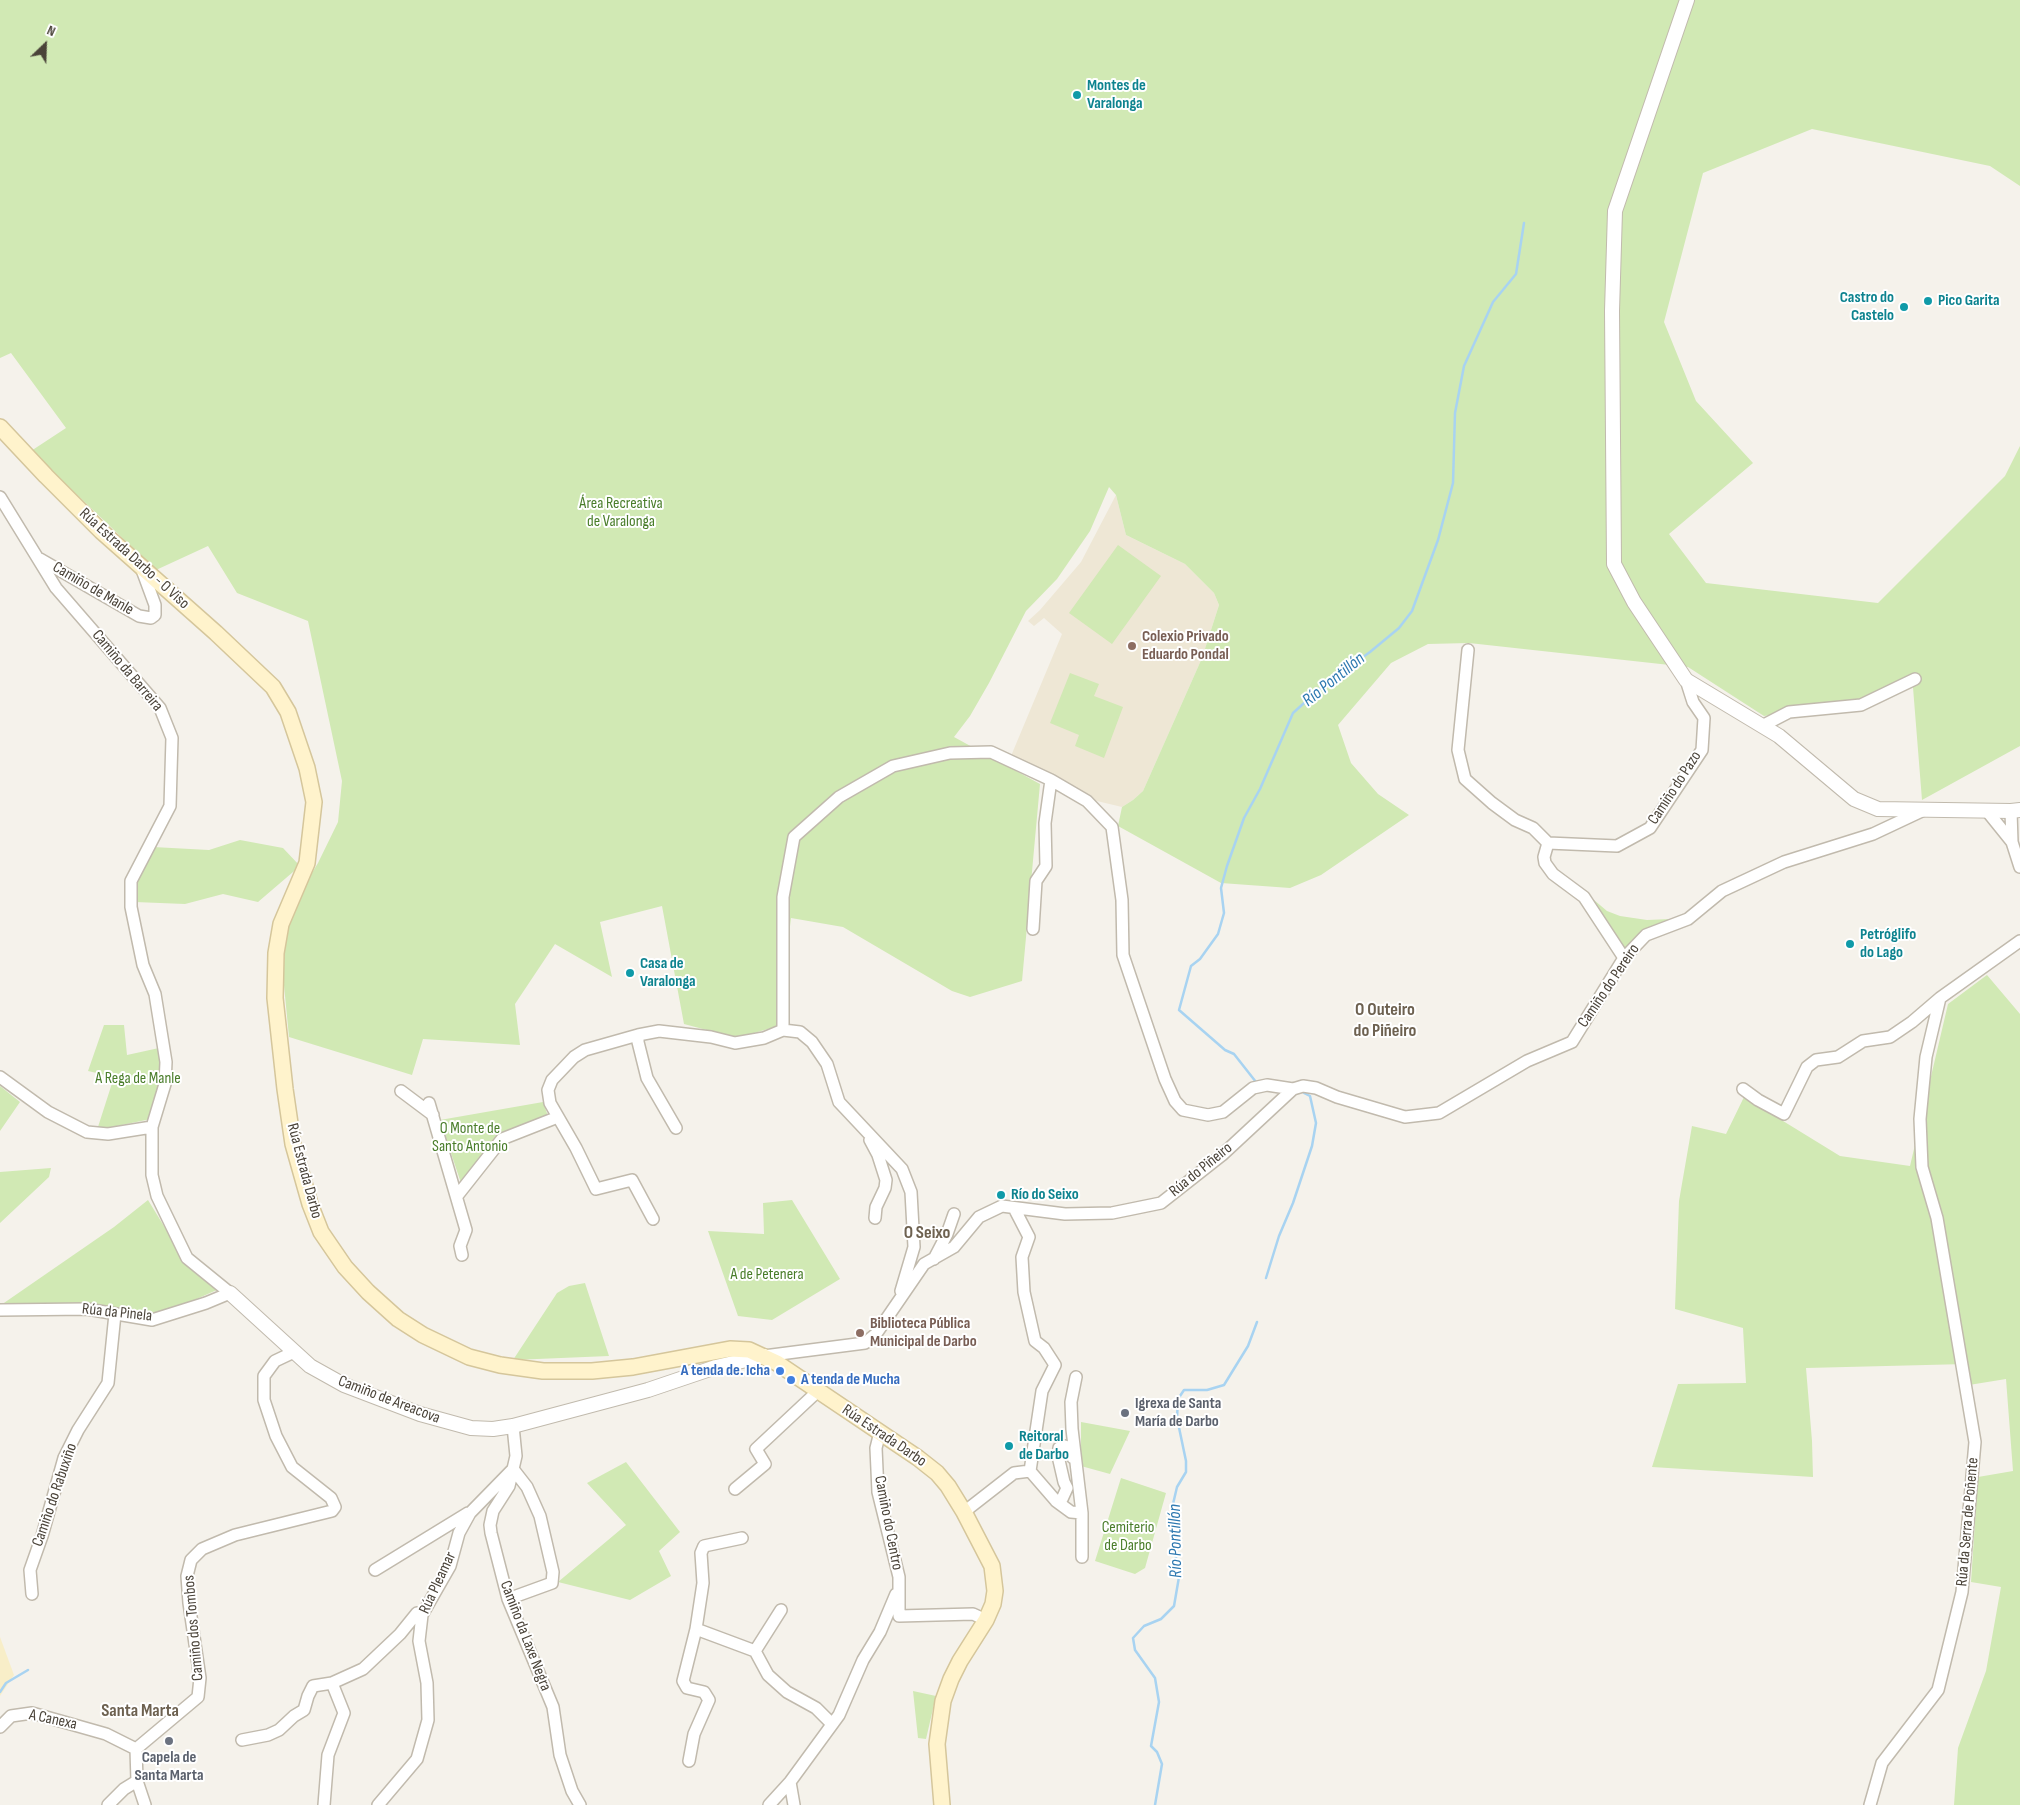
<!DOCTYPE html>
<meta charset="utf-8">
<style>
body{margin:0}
#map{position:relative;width:2020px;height:1805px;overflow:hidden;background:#f5f2eb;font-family:"Sofia Sans Condensed",sans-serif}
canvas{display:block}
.north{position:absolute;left:20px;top:20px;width:50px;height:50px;-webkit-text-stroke:4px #fff;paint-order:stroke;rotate:24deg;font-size:14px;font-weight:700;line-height:20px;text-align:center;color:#4a4339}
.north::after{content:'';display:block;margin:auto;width:18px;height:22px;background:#4a4339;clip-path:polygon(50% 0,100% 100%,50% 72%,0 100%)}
</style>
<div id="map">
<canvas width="2020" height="1805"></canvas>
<div class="north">N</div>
</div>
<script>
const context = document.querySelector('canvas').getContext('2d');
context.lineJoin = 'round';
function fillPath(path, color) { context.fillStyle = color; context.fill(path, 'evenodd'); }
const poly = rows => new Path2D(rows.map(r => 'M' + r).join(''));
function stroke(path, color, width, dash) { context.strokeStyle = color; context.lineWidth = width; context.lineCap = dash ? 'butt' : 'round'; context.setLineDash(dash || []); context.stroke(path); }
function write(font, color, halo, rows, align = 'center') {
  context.font = font + ' "Sofia Sans Condensed",sans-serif'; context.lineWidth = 4; context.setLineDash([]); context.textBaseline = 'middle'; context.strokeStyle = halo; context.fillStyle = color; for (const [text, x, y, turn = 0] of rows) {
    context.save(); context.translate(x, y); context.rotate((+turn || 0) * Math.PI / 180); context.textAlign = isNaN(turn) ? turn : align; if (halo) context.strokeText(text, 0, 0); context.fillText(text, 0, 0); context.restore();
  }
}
const education = poly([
 [1116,495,1126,535,1185,564,1214,593,1219,605,1202,658,1143,791,1133,800,1122,807,1097,801,1011,756,1062,634,1044,618,1034,626,1028,621,1040,610,1081,562]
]);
const green = poly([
 [0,0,2020,0,2020,186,1990,166,1812,129,1703,173,1664,322,1696,401,1753,463,1669,534,1706,583,1878,603,2005,476,2020,446,2020,746,1922,800,1912,675,1862,701,1764,716,1688,667,1469,643,1428,644,1391,663,1338,725,1351,763,1378,794,1409,815,1321,875,1290,888,1221,883,1118,826,1122,807,1133,800,1143,791,1202,658,1219,605,1214,593,1185,564,1126,535,1116,495,1109,487,1090,531,1057,579,1026,611,989,683,970,716,954,737,1040,784,1022,981,970,997,952,991,843,927,791,918,778,1026,737,1038,684,1024,662,906,600,922,612,977,555,944,515,1004,520,1045,423,1039,412,1075,289,1037,283,975,287,914,318,863,338,822,342,781,308,621,237,593,208,546,156,570,31,451,66,428,11,353,0,358],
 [1118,545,1161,576,1112,644,1069,613],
 [1070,673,1099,684,1094,696,1123,707,1104,758,1075,746,1079,735,1050,723],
 [240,840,283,848,300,866,258,902,223,894,185,904,135,902,138,877,153,847,209,850],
 [1594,900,1607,911,1620,916,1647,920,1671,919,1671,921,1653,926,1645,930,1627,948,1622,949,1593,903],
 [1987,975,2020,1014,2020,1805,1954,1805,1958,1748,1986,1671,2001,1587,1971,1582,1978,1477,2013,1471,2006,1379,1969,1385,1966,1364,1806,1368,1812,1441,1813,1477,1652,1467,1678,1384,1746,1383,1743,1328,1675,1309,1679,1201,1692,1126,1726,1134,1744,1097,1840,1156,1910,1166,1948,1004],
 [104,1025,124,1025,127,1055,159,1048,163,1082,151,1119,97,1130,114,1077,88,1071],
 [0,1086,20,1102,0,1131],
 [543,1102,549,1119,501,1136,461,1183,440,1120],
 [51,1168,49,1177,0,1223,0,1172],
 [148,1200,186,1262,219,1289,192,1301,167,1310,144,1314,87,1303,1,1305,114,1227],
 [792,1200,840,1279,772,1320,738,1316,708,1231,764,1234,763,1203],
 [585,1283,609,1356,513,1360,557,1293,569,1286],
 [1081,1422,1130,1431,1110,1474,1081,1466],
 [626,1462,680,1532,659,1551,671,1576,630,1600,558,1582,626,1525,587,1483],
 [1121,1478,1166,1493,1145,1568,1135,1574,1095,1561],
 [913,1691,936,1696,926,1739,918,1738]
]);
const sand = poly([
 [0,1637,14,1675,0,1696]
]);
const stream = poly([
 [1258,1082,1256,1082,1234,1054,1225,1050,1179,1010,1191,966,1200,959,1218,934,1224,913,1221,888,1227,866,1244,818,1260,789,1293,713,1323,686,1370,652,1399,628,1412,611,1438,540,1453,483,1455,413,1464,366,1493,302,1516,274,1524,223],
 [1266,1278,1279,1236,1293,1203,1312,1146,1316,1123,1310,1096,1304,1093],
 [0,1692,6,1683,28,1670],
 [1155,1805,1162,1764,1157,1752,1151,1746,1159,1702,1155,1678,1135,1650,1133,1638,1144,1626,1161,1619,1174,1606,1179,1577,1174,1545,1173,1504,1177,1487,1186,1472,1186,1461,1177,1418,1178,1399,1184,1390,1207,1390,1224,1385,1248,1346,1257,1322]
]);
const minor = poly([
 [0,497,56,588,160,708,172,738,170,806,131,881,131,907,143,965,155,994,166,1062,165,1084,152,1127,152,1175,157,1196,187,1258,230,1293,206,1303,152,1320,87,1309,0,1310],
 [40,559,139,616,151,618,155,615,155,605,141,567],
 [1468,650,1458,750,1465,779,1492,803,1515,820,1533,828,1548,843],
 [1762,726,1789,712,1861,705,1915,679],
 [1987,811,2012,842],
 [2011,811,2012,842,2020,867],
 [1033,929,1036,881,1046,866,1045,823,1051,780],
 [1624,958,1584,897,1553,874,1545,863,1544,857,1548,843,1617,846,1650,828,1702,750,1704,718,1693,702,1686,680],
 [783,1030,783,897,794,837,839,797,893,766,950,753,991,752,1051,780,1087,801,1112,827,1122,900,1123,955,1165,1079,1175,1101,1183,1110,1208,1115,1223,1112,1253,1088,1267,1085,1293,1089],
 [783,1030,800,1032,812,1042,827,1064,839,1102,902,1169,911,1192,914,1247,901,1291],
 [638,1035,638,1042,647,1078,676,1128],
 [0,1077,48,1112,87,1132,108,1134,152,1127],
 [1743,1089,1758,1100,1784,1114,1807,1067,1816,1060,1838,1057,1863,1041,1890,1037,1912,1022,1940,998],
 [401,1091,433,1115],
 [429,1103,466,1230,460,1246,462,1255],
 [870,1140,878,1155,886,1180,885,1188,876,1207,875,1218],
 [457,1196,502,1139,558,1117],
 [1014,1208,1029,1237,1022,1257,1024,1292,1035,1341,1044,1348,1055,1365,1042,1391,1030,1471],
 [653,1219,632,1180,596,1189,576,1148,550,1103,548,1090,552,1080,574,1057,585,1050,638,1035,659,1031,711,1037,735,1043,764,1038,783,1030],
 [934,1259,947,1234,954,1214],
 [764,1356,865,1343,876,1334,924,1264,954,1247,979,1217,1002,1206,1065,1214,1112,1213,1161,1203,1222,1155,1293,1089,1303,1086,1316,1088,1337,1097,1405,1117,1439,1113,1527,1061,1572,1042,1624,958,1646,935,1688,919,1722,891,1784,862,1873,834,1924,810],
 [1076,1377,1071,1402,1072,1429,1082,1513,1082,1557],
 [880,1432,876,1448,878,1492,899,1577,899,1616,973,1614,986,1620],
 [513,1469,509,1486,493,1511,490,1525,491,1533,508,1599,553,1707,560,1755,572,1791,580,1805],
 [1030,1471,1056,1501,1071,1512,1082,1513],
 [735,1489,765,1464,756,1449,818,1391],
 [1056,1501,1062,1499,1067,1488,1064,1482,1058,1456,1059,1448,1065,1446,1070,1448,1073,1458],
 [964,1512,1014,1473,1030,1471],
 [742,1538,704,1546,701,1553,703,1583,696,1629,755,1651,768,1675,787,1692,816,1708,832,1724],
 [375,1570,468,1513],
 [32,1594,30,1570,42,1536,64,1458,78,1430,108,1383,115,1314],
 [508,1599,552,1583,553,1572,540,1516,527,1487,513,1469],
 [755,1651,781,1610],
 [0,1727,11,1716,32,1713,106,1734,136,1749],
 [242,1740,268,1735,279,1730,294,1716,304,1710,308,1696,313,1686,332,1683,363,1669,400,1634,417,1613,422,1615],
 [136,1749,198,1697,200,1678,189,1603,187,1576,191,1560,202,1549,235,1535,332,1511,335,1507,331,1498,292,1467,276,1436,264,1400,264,1376,275,1361,294,1352],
 [136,1749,137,1781,145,1805],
 [689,1761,694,1734,709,1700,704,1692,687,1688,683,1681,696,1629],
 [790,1782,794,1805],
 [108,1805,124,1789,137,1781],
 [324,1805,328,1755,344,1713,332,1683],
 [378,1805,417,1759,428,1720,427,1683,419,1641,422,1615,450,1566,459,1533,470,1513,513,1469,516,1456,513,1426],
 [769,1805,790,1782,839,1715,863,1660,880,1632,896,1594],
 [1870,1805,1882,1763,1938,1690,1962,1592,1975,1442,1937,1218,1922,1167,1920,1119,1926,1057,1940,998,2020,941]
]);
const tertiary = poly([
 [1687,0,1615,211,1612,311,1614,564,1634,602,1686,680,1779,736,1854,799,1878,809,2011,811,2020,810],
 [230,1293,310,1366,344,1385,420,1414,471,1428,493,1429,513,1426,648,1390,716,1367,764,1356]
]);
const secondary = poly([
 [0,427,46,476,101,531,216,633,273,687,288,712,307,768,314,802,307,863,281,924,276,953,275,998,285,1089,293,1144,310,1204,321,1232,345,1267,368,1292,398,1319,423,1335,469,1357,500,1365,543,1371,592,1371,633,1367,730,1349,749,1350,777,1363,918,1458,937,1473,948,1486,964,1512,992,1566,995,1591,993,1604,986,1620,960,1661,951,1679,943,1701,937,1744,942,1805]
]);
const markers = [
 [1077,95,5,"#0f9aa8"],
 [1928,301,5,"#0f9aa8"],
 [1904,307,5,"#0f9aa8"],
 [1132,646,5,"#8d6e63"],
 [1850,944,5,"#0f9aa8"],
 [630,973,5,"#0f9aa8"],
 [1001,1195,5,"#0f9aa8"],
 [860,1333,5,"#8d6e63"],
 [780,1371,5,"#3f7fe0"],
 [791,1380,5,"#3f7fe0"],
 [1125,1413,5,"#6b7280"],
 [1009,1446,5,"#0f9aa8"],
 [169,1741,5,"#6b7280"]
];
const cultureNames = [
 ["Montes de",1087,86],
 ["Varalonga",1087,104],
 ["Castro do",1894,298,"right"],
 ["Castelo",1894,316,"right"],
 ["Pico Garita",1938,301],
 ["Petróglifo",1860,935],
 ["do Lago",1860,953],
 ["Casa de",640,964],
 ["Varalonga",640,982],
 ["Río do Seixo",1011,1195],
 ["Reitoral",1019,1437],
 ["de Darbo",1019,1455]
];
const parkNames = [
 ["Área Recreativa",621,504],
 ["de Varalonga",621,522],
 ["A Rega de Manle",138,1079],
 ["O Monte de",470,1129],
 ["Santo Antonio",470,1147],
 ["A de Petenera",767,1275],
 ["Cemiterio",1128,1528],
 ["de Darbo",1128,1546]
];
const streetNames = [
 ["Rúa Estrada Darbo - O Viso",134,559,42],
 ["Camiño de Manle",93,589,30],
 ["Camiño da Barreira",127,671,50],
 ["Camiño do Pazo",1675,788,-57],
 ["Camiño do Pereiro",1609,986,-56],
 ["Rúa do Piñeiro",1201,1170,-39],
 ["Rúa Estrada Darbo",304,1171,75],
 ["Rúa da Pinela",117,1313,6],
 ["Camiño de Areacova",389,1400,21],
 ["Rúa Estrada Darbo",884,1436,34],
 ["Camiño do Rabuxiño",55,1495,-71],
 ["Rúa da Serra de Poñente",1968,1522,-85],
 ["Camiño do Centro",888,1523,79],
 ["Rúa Pleamar",438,1583,-65],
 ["Camiño dos Tombos",194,1628,-95],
 ["Camiño da Laxe Negra",525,1636,69],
 ["A Canexa",53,1720,12]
];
const educationNames = [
 ["Colexio Privado",1142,637],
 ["Eduardo Pondal",1142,655],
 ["Biblioteca Pública",870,1324],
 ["Municipal de Darbo",870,1342]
];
const shopNames = [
 ["A tenda de. Icha",770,1371],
 ["A tenda de Mucha",801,1380,"left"]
];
const worshipNames = [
 ["Igrexa de Santa",1135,1404],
 ["María de Darbo",1135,1422],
 ["Capela de",169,1758,"center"],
 ["Santa Marta",169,1776,"center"]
];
const waterNames = [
 ["Río Pontillón",1334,680,-39],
 ["Río Pontillón",1176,1541,-91]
];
const neighbourhoodNames = [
 ["O Outeiro",1385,1010],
 ["do Piñeiro",1385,1031],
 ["O Seixo",927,1233],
 ["Santa Marta",140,1711]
];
fillPath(education, '#eee7d5');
fillPath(green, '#d1e9b4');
fillPath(sand, '#f8eec8');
stroke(stream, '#a8d3f1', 2.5);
stroke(minor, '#c1baad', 14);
stroke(tertiary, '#c1baad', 16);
stroke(secondary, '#d5c69b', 18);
stroke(minor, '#fff', 11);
stroke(tertiary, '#fff', 14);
stroke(secondary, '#fff3cc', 15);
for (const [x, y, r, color] of markers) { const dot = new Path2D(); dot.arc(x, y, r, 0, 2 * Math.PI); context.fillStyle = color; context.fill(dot); stroke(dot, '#fff', 2); }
write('bold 16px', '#0d838f', '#fff', cultureNames, 'left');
write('16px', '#497d2a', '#fff', parkNames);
write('16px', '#4a4339', '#fff', streetNames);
write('bold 16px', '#785e54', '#fff', educationNames, 'left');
write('bold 16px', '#366cbe', '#fff', shopNames, 'right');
write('bold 16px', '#5b616d', '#fff', worshipNames, 'left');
write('italic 18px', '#2e79b0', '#fff', waterNames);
write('bold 18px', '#6d6150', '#fff', neighbourhoodNames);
</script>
